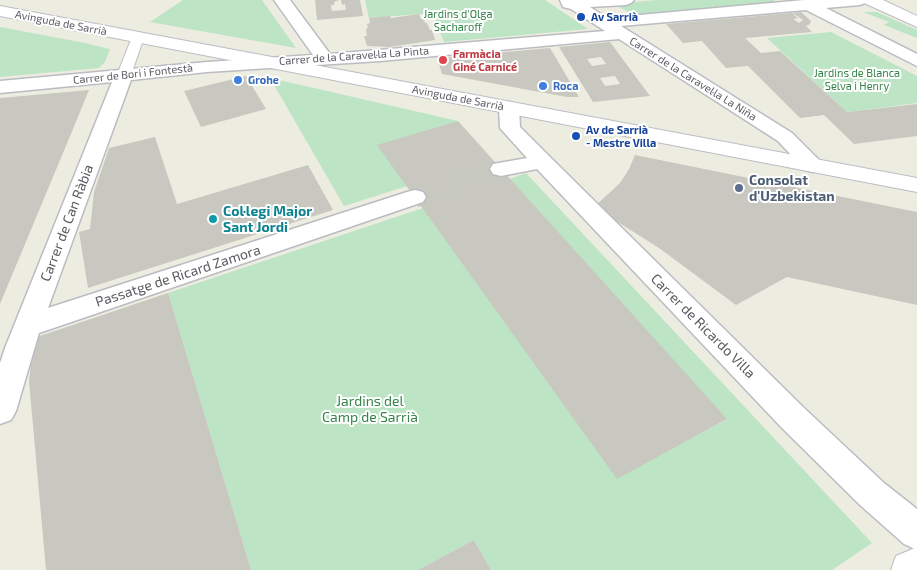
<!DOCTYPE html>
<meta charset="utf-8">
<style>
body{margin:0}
canvas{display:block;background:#ecece0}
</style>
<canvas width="917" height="570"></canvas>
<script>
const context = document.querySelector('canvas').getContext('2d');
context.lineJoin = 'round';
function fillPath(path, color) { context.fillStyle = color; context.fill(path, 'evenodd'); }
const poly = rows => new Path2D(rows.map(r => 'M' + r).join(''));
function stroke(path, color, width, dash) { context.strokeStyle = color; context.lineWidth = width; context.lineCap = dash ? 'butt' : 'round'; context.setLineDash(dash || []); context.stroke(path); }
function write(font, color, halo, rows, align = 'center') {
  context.font = font + ' "Exo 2",sans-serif'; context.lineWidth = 4; context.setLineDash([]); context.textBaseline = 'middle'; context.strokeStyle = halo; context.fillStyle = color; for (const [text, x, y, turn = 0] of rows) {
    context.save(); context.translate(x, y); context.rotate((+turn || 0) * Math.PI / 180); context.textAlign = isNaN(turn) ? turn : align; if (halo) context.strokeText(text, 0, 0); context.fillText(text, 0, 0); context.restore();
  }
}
const green = poly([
 [183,0,262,0,296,48,150,22],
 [365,0,545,0,588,29,444,42,433,13,369,18],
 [657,0,773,0,781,4,637,17,614,4],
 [863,12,877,12,917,30,917,38,884,25,889,22],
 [0,27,85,43,110,49,105,62,99,68,0,77],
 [831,32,917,76,917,103,847,112,767,38],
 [270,78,458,121,407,186,344,206],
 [526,173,872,543,832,570,491,570,474,540,418,570,251,570,168,293,423,208,617,478,726,420,510,179]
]);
const building = poly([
 [315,0,339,0,334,2,334,5,331,5,332,11,346,10,345,4,342,5,341,0,360,0,363,16,317,20],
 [801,12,811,21,810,24,806,26,812,32,745,38,761,53,780,51,847,112,917,104,917,136,854,144,824,115,800,118,748,66,726,68,702,41,683,43,666,24,792,13,798,18,793,19,799,23,803,20,793,13],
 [419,14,421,19,424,19,425,23,427,23,430,30,432,30,435,40,390,47,367,46,364,36,367,36,366,29,368,28,367,24,370,23,369,18,390,16,391,18],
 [610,42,616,50,650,96,593,102,559,47],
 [601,57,606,64,592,66,587,59],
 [615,76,620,84,605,86,600,78],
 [550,48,579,97,567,97,442,74,437,58],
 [246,76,266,109,201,127,184,91],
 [89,90,73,129,0,304,0,98],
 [458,121,727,419,617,479,377,145],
 [155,137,177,204,308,165,333,210,88,288,79,232,90,229,94,192,109,148],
 [635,155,917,212,917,305,787,277,736,305,659,248,594,207,620,183,629,169],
 [168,293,251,570,46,570,29,381,34,338],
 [474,540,491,570,418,570]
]);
const minorTunnel = poly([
 [415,197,501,169]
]);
const pedestrian = poly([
 [138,33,144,37,131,75,124,79,119,78,117,75,132,37,138,33]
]);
const minor = poly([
 [274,0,290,0,330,54,605,31,571,9,563,7,560,0,634,0,631,3,626,5,590,7,607,18,804,0,868,0,865,3,860,5,826,8,917,54,917,66,806,10,621,26,792,133,824,165,821,170,813,172,805,170,778,141,619,39,380,61,207,72,131,80,48,308,407,192,415,190,423,192,426,197,423,202,39,333,16,411,11,420,0,424,0,363,5,348,112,82,0,93,0,81,207,62,313,55,274,0],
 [509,102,516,104,519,108,520,127,550,157,803,407,884,483,917,509,917,550,904,544,860,505,781,427,537,169,501,176,493,174,490,169,493,164,527,158,500,128,499,108,502,104,509,102]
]);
const tertiary = poly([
 [917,547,917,570,891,570,896,556,917,547]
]);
const secondary = poly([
 [862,0,883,0,917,16,917,27,864,3,862,0],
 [0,6,917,178,917,192,0,16,0,6]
]);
const markers = [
 [581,17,5,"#1a4fb4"],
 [443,60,5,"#e0444e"],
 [238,80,5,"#3f7fe0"],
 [543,86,5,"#3f7fe0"],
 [576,136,5,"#1a4fb4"],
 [739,188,5,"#5c6f8a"],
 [213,219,5,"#0f9aa8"]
];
const farParknames = [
 ["Jardins d'Olga",458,14],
 ["Sacharoff",458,27],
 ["Jardins de Blanca",857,73],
 ["Selva i Henry",857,86]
];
const farTransitnames = [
 ["Av Sarrià",591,17],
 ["Av de Sarrià",586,130],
 ["- Mestre Villa",586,143]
];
const farStreetnames = [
 ["Avinguda de Sarrià",61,23,11],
 ["Carrer de la Caravel·la La Pinta",354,56,-4],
 ["Carrer de Bori i Fontestà",133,74,-6],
 ["Carrer de la Caravel·la La Niña",693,79,32],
 ["Avinguda de Sarrià",458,98,11]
];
const farHealthnames = [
 ["Farmàcia",453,54],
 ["Giné Carnicé",453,67]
];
const farShopnames = [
 ["Grohe",248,80],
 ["Roca",553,86]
];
const serviceNames = [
 ["Consolat",749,180],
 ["d'Uzbekistan",749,196]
];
const cultureNames = [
 ["Col·legi Major",223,211],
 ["Sant Jordi",223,227]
];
const streetNames = [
 ["Carrer de Can Ràbia",67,223,-69],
 ["Passatge de Ricard Zamora",178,276,-18],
 ["Carrer de Ricardo Villa",703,326,45]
];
const parkNames = [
 ["Jardins del",370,401],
 ["Camp de Sarrià",370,417]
];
fillPath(green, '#bce4c5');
fillPath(building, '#c9c8c0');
stroke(minorTunnel, '#c7c8c0', 21, [21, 11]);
stroke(pedestrian, '#bbbcc2', 2);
stroke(minor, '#bbbcc2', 3);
stroke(tertiary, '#bbbcc2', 2);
stroke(secondary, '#bbbdc4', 2);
fillPath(pedestrian, '#fff');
fillPath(minor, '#fff');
fillPath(tertiary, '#fff');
fillPath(secondary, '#fff');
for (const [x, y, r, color] of markers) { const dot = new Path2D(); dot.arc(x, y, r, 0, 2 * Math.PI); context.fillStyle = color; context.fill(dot); stroke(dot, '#fff', 2); }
write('11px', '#35844a', '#fff', farParknames);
write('bold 11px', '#164399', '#fff', farTransitnames, 'left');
write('11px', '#595b61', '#fff', farStreetnames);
write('bold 11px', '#be3a42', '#fff', farHealthnames, 'left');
write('bold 11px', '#366cbe', '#fff', farShopnames, 'left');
write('bold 14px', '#4e5e75', '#fff', serviceNames, 'left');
write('bold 14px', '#0d838f', '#fff', cultureNames, 'left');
write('14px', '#595b61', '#fff', streetNames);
write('14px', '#35844a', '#fff', parkNames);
</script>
